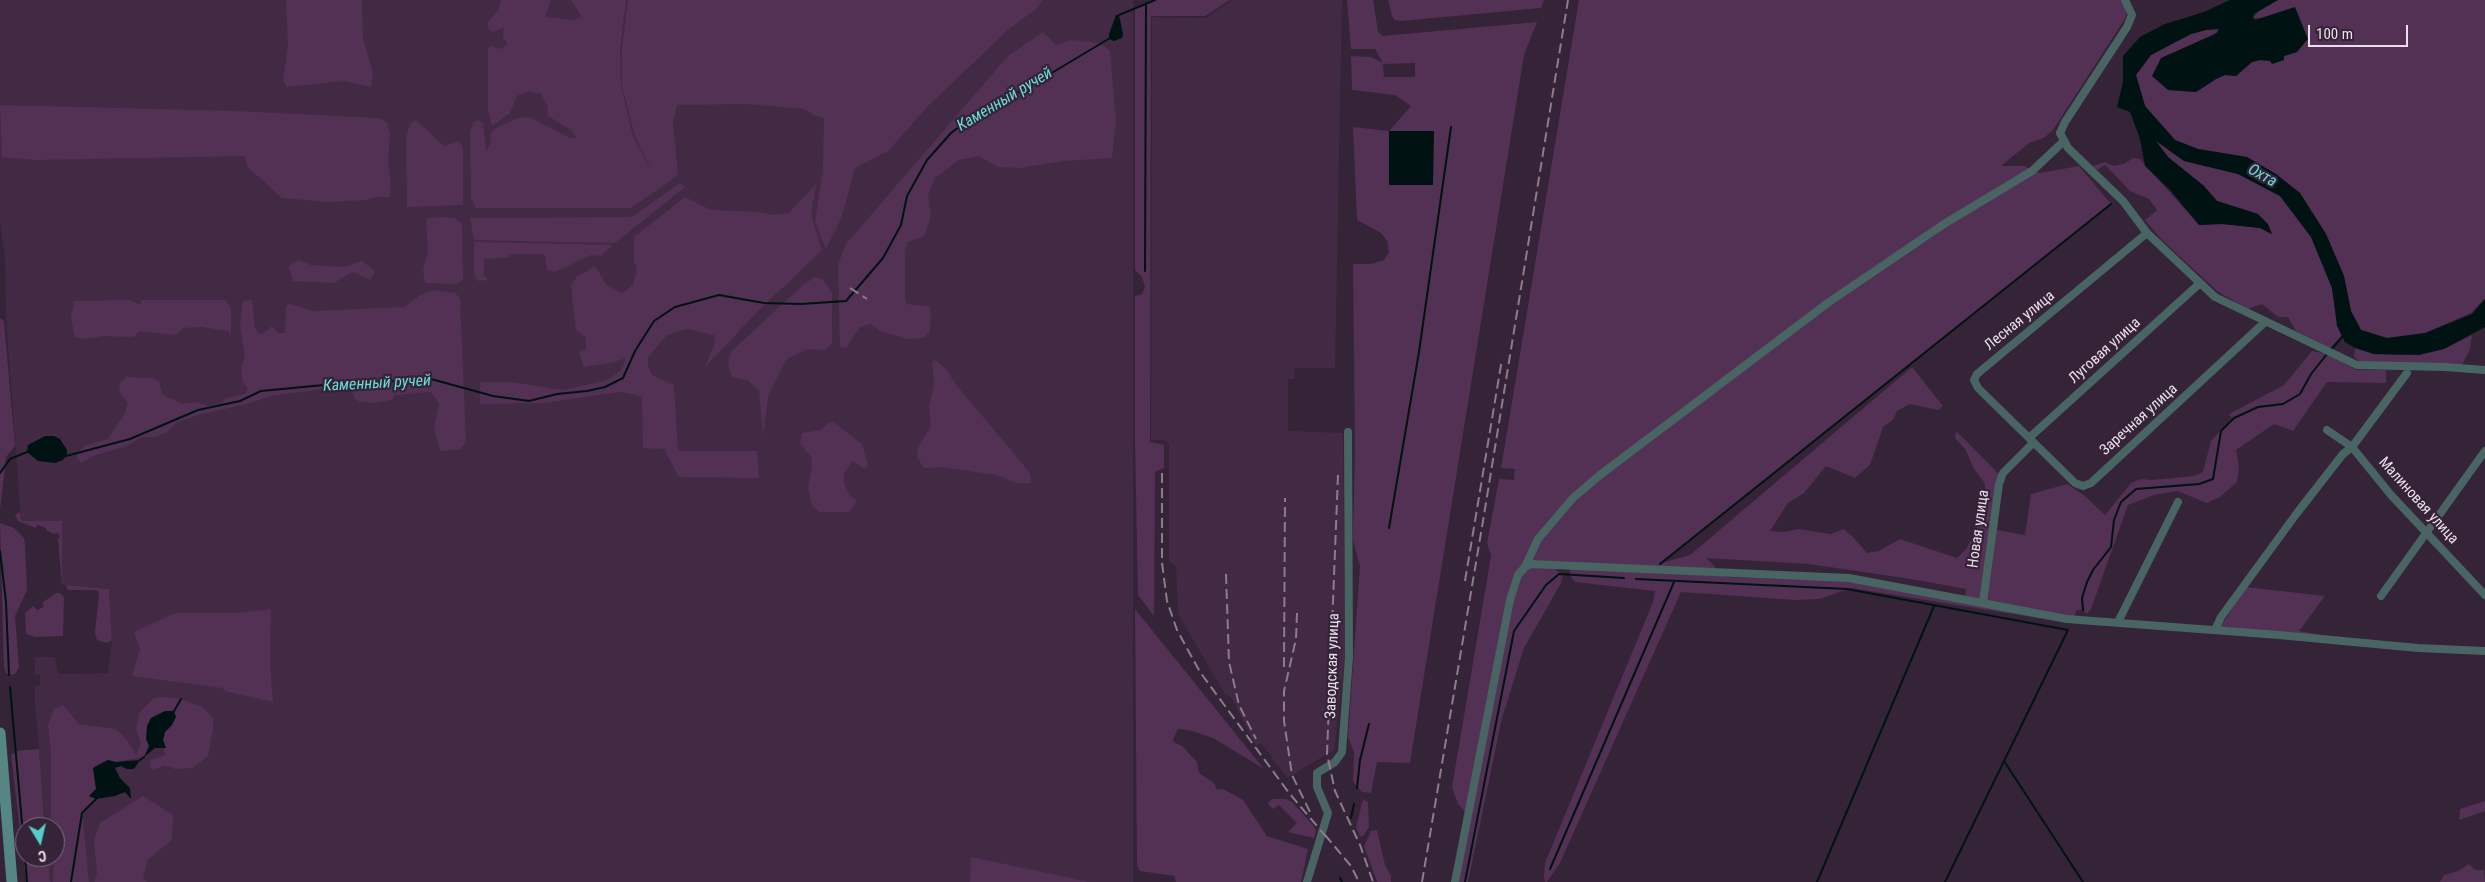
<!DOCTYPE html>
<meta charset="utf-8">
<style>
body{margin:0}
#map{position:relative;width:2485px;height:882px;overflow:hidden;background:#352337;font-family:"Roboto Condensed",sans-serif}
canvas{display:block}
.north{position:absolute;left:15px;top:817px;width:50px;height:50px;box-sizing:border-box;background:#352337;border:1px solid #7e6e80;border-radius:50%;rotate:171deg;font-size:14px;font-weight:700;line-height:20px;text-align:center;color:#ecdfed}
.north::after{content:'';display:block;margin:auto;width:18px;height:22px;background:#54cdc8;clip-path:polygon(50% 0,100% 100%,50% 72%,0 100%)}
.scale{position:absolute;left:2308px;top:25px;width:100px;height:22px;box-sizing:border-box;border:2px solid #ecdfed;border-top:0;padding-left:6px;font-size:15px;line-height:18px;white-space:nowrap;color:#ecdfed;-webkit-text-stroke:4px #352337;paint-order:stroke}
</style>
<div id="map">
<canvas width="2485" height="882"></canvas>
<div class="north">С</div>
<div class="scale">100 m</div>
</div>
<script>
const context = document.querySelector('canvas').getContext('2d');
context.lineJoin = 'round';
function fillPath(path, color) { context.fillStyle = color; context.fill(path, 'evenodd'); }
const poly = rows => new Path2D(rows.map(r => 'M' + r).join(''));
function stroke(path, color, width, dash) { context.strokeStyle = color; context.lineWidth = width; context.lineCap = dash ? 'butt' : 'round'; context.setLineDash(dash || []); context.stroke(path); }
function write(font, color, halo, rows, align = 'center') {
  context.font = font + ' "Roboto Condensed",sans-serif'; context.lineWidth = 4.5; context.setLineDash([]); context.textBaseline = 'middle'; context.strokeStyle = halo; context.fillStyle = color; for (const [text, x, y, turn = 0] of rows) {
    context.save(); context.translate(x, y); context.rotate((+turn || 0) * Math.PI / 180); context.textAlign = isNaN(turn) ? turn : align; if (halo) context.strokeText(text, 0, 0); context.fillText(text, 0, 0); context.restore();
  }
}
const built = poly([
 [0,0,1133,0,1133,882,1138,882,50,882,48,857,55,857,55,827,46,827,35,703,35,686,40,685,40,675,35,675,35,657,55,657,58,674,108,673,112,640,109,589,62,585,62,522,21,521,6,318,5,258,0,221],
 [1233,0,1342,0,1335,368,1295,368,1294,379,1288,379,1288,431,1343,433,1345,657,1334,750,1287,778,1261,743,1256,746,1231,697,1225,694,1178,614,1176,566,1169,561,1169,444,1165,440,1151,440,1152,17,1205,18]
]);
const green = poly([
 [286,0,362,0,363,38,373,74,371,87,345,81,287,87,283,80,288,46],
 [501,0,551,0,545,17,573,20,582,17,571,0,626,0,620,49,621,86,633,137,652,171,635,136,622,86,622,49,628,0,1043,0,1035,10,1011,27,928,106,888,151,855,168,841,219,826,249,815,222,823,170,824,118,813,115,805,109,745,104,677,105,673,123,678,174,665,185,662,183,664,185,631,208,476,208,471,198,470,132,473,123,478,120,483,123,486,151,490,145,491,133,496,128,518,118,529,117,570,138,576,138,572,131,548,116,547,105,541,94,528,91,517,96,510,113,492,126,488,111,488,49,490,45,501,49,507,44,503,36,504,27,493,32,488,28,488,22,498,11],
 [1157,0,1230,0,1205,16,1151,16,1150,441,1147,441,1164,445,1164,468,1155,472,1154,616,1138,595,1135,441,1135,296,1142,294,1145,287,1142,277,1135,270,1135,9],
 [1347,0,1373,0,1378,31,1382,36,1537,22,1524,55,1410,763,1377,762,1371,793,1362,792,1353,782,1354,752,1348,737,1360,566,1353,540,1355,452,1353,264,1371,264,1384,260,1389,252,1387,241,1381,233,1357,220,1353,127,1389,131,1411,106,1395,95,1352,90,1351,56,1371,57,1383,63,1375,49,1351,49],
 [1415,63,1415,77,1384,77,1383,64],
 [1388,0,1544,0,1541,8,1401,21,1395,20,1392,16],
 [1579,0,2122,0,2126,12,2126,17,2053,130,2044,138,2029,143,2001,166,2024,166,2040,173,2079,166,2111,204,1662,563,1690,555,1912,367,1943,406,1938,410,1910,404,1897,411,1893,420,1883,427,1870,465,1855,478,1826,466,1804,493,1788,503,1770,531,1785,532,1798,529,1831,534,1843,529,1852,536,1867,553,1879,551,1900,539,1957,558,1967,548,1988,502,1984,482,1974,469,1965,449,1955,438,1956,431,2003,478,1997,530,2025,535,2031,494,2067,484,2084,495,2105,515,2131,483,2141,479,2152,480,2194,476,2203,472,2211,441,2232,418,2229,414,2284,385,2312,351,2327,354,2357,370,2386,370,2386,383,2327,382,2293,431,2274,424,2236,450,2239,466,2237,482,2220,497,2207,503,2177,491,2154,495,2128,505,2091,609,2087,614,2083,610,2077,610,2073,619,2067,619,2066,615,1965,598,1966,589,1911,579,1809,564,1706,558,1725,577,1849,581,2056,619,2056,621,1851,588,1819,599,1795,600,1681,592,1560,863,1547,882,1545,882,1544,876,1545,863,1653,602,1655,591,1575,582,1570,575,1570,567,1546,563,1563,575,1561,583,1524,648,1502,718,1468,882,1457,882,1465,812,1458,804,1452,787,1491,556,1487,543,1499,479,1514,480,1515,469,1501,468],
 [2278,0,2485,0,2485,298,2471,313,2425,333,2387,338,2361,330,2351,311,2344,276,2326,234,2300,193,2247,157,2198,149,2175,140,2145,106,2136,75,2151,55,2191,34,2206,30,2219,29,2168,90,2196,92,2216,79,2225,75,2236,76,2252,62,2260,60,2270,61,2297,52,2265,18,2253,18,2260,10],
 [1043,32,1056,45,1071,40,1100,43,1110,51,1116,122,1112,158,1063,161,1020,168,998,167,979,156,959,160,935,178,928,195,931,216,924,236,908,242,905,252,905,297,907,304,930,307,931,319,929,333,923,338,908,339,882,332,871,324,860,327,846,348,840,347,838,264,846,244,1008,56],
 [0,105,235,111,379,118,387,123,390,134,388,160,391,189,389,197,377,197,366,200,327,202,282,198,248,167,244,156,35,160,2,157],
 [416,120,444,146,459,141,463,149,463,205,407,207,406,136,411,123],
 [2154,139,2184,161,2238,174,2280,196,2311,237,2332,288,2341,336,2330,348,2296,331,2288,317,2278,317,2262,304,2248,309,2217,291,2161,239,2145,220,2157,210,2149,199,2130,191,2105,165,2097,170,2093,166,2105,162,2114,166,2124,164,2133,158,2140,159,2199,225,2222,224,2260,228,2271,234,2258,214,2217,201,2204,186,2168,157],
 [680,183,685,187,615,243,474,240,470,218,632,217],
 [816,184,811,215,822,250,759,310,705,367,715,343,714,335,686,329,667,335,648,357,648,367,652,375,674,385,678,451,757,451,759,478,679,477,664,449,643,448,642,397,632,394,620,392,544,403,480,404,480,382,511,382,563,390,608,380,621,370,626,358,615,362,584,367,579,352,586,350,586,337,576,330,571,285,577,277,595,266,607,285,622,293,633,285,637,268,634,261,634,237,685,197,711,210,758,212,774,215,789,213],
 [444,217,455,218,462,224,463,279,457,284,425,283,423,270,428,252,426,218],
 [474,242,613,245,600,256,591,255,555,272,547,270,545,256,541,254,509,254,508,258,484,259,484,277,487,277,487,280,478,281,474,274],
 [299,260,311,265,326,266,344,267,362,261,375,271,371,280,352,272,334,283,293,281,289,268,292,263],
 [815,277,822,279,832,293,832,344,825,350,807,349,787,359,768,396,763,437,759,390,747,380,732,377,728,366,730,355,733,350,803,285],
 [433,290,455,293,460,298,466,442,459,450,440,451,434,428,439,404,431,392,395,395,392,400,375,403,360,402,354,398,351,389,331,388,271,396,247,404,198,415,177,422,167,432,156,437,142,437,126,446,93,456,81,463,77,458,77,453,86,445,108,439,124,415,128,402,121,395,119,384,126,377,152,378,159,381,162,394,182,404,196,402,209,406,221,403,226,398,245,394,248,389,243,382,241,369,245,356,240,326,243,301,252,300,255,329,261,335,272,326,278,333,285,333,286,306,290,304,313,311,405,307,420,295],
 [130,300,140,305,141,300,225,300,231,308,231,331,230,335,228,331,201,327,183,328,176,335,139,331,135,336,128,337,104,336,84,339,75,337,71,318,74,301],
 [0,318,4,321,15,446,6,457,0,510],
 [2472,335,2470,349,2462,365,2360,362,2354,357,2355,348,2374,354,2398,355,2444,349],
 [935,360,945,368,957,386,1021,462,1030,474,1031,483,1015,483,997,475,940,467,924,468,917,457,918,448,931,426,929,406,934,384,932,362],
 [833,422,862,444,868,465,864,469,853,461,844,473,844,484,850,495,857,501,850,512,820,512,812,506,808,488,812,466,811,457,800,443,802,433,821,430,827,424],
 [20,512,21,521,62,521,62,585,58,539,60,536,57,533,54,534,46,530,46,528,37,525,36,528,18,521,15,515],
 [0,523,14,528,24,538,25,545,27,590,15,616,19,667,15,674,9,675,6,673,4,667],
 [66,585,109,589,112,640,107,643,97,640,95,633,99,594,97,590,68,590],
 [2246,587,2325,596,2299,631,2357,641,2220,628],
 [56,593,60,593,64,597,63,636,35,637,26,634,25,613,33,606,37,610,44,607,42,603],
 [271,609,270,664,273,702,228,692,222,688,132,676,140,649,134,632,175,613,239,613],
 [1135,609,1264,769,1213,738,1189,730,1178,729,1173,739,1174,742,1182,746,1197,762,1199,773,1214,783,1217,790,1223,789,1243,800,1267,836,1308,849,1301,882,1176,882,1174,876,1140,871,1137,865],
 [164,697,181,699,202,707,213,718,213,730,208,756,193,768,175,769,165,765,153,770,150,767,151,760,165,755,163,740,165,732,172,725,165,711,151,718,146,739,149,746,144,757,115,762,108,760,98,764,93,768,96,789,89,796,96,799,82,813,89,882,53,882,55,827,51,827,51,750,48,725,54,709,63,705,79,724,116,729,127,740,136,755,141,744,136,729,139,713,154,698],
 [39,749,45,827,25,827,25,857,48,857,50,882,26,882,11,755,17,751],
 [143,796,173,815,172,840,148,859,143,878,147,882,94,882,97,874,94,840,100,823],
 [1272,799,1286,799,1292,802,1313,825,1316,831,1314,838,1288,832,1297,823,1279,805,1273,809,1269,805,1268,802],
 [1363,799,1368,802,1369,827,1364,835,1360,837,1356,827],
 [2485,801,2485,811,2459,820,2460,809],
 [1377,830,1385,865,1391,876,1391,882,1377,882,1364,846,1371,831],
 [971,857,1090,882,970,882],
 [2469,864,2475,870,2484,870,2485,882,2440,882,2444,875,2458,871]
]);
const water = poly([
 [2230,0,2278,0,2254,14,2253,18,2255,20,2295,7,2308,39,2297,52,2284,56,2284,60,2272,64,2270,61,2260,60,2252,62,2236,76,2225,75,2216,79,2196,92,2168,90,2152,76,2161,58,2217,33,2219,29,2206,30,2191,34,2151,55,2136,75,2145,106,2175,140,2198,149,2247,157,2276,174,2300,193,2326,234,2344,276,2351,311,2361,330,2387,338,2425,333,2472,314,2485,299,2485,327,2444,349,2419,355,2374,354,2355,348,2345,342,2337,326,2332,288,2311,237,2280,196,2238,174,2184,161,2156,141,2168,157,2204,186,2217,201,2258,214,2268,224,2272,234,2260,228,2222,224,2199,225,2171,191,2145,166,2140,139,2130,112,2117,107,2123,82,2123,56,2140,37,2165,24,2204,12],
 [1116,15,1119,15,1123,34,1122,38,1114,41,1109,39,1109,34],
 [1389,131,1434,131,1433,185,1389,185],
 [45,436,54,436,60,439,67,450,67,455,63,460,55,463,38,461,27,452,28,445],
 [165,711,174,711,176,717,172,725,165,732,163,740,166,748,155,748,144,757,149,746,146,739,147,726,151,718],
 [108,760,116,762,140,760,134,769,127,769,121,766,115,768,120,778,130,788,131,799,125,792,115,796,96,799,89,796,96,789,93,768]
]);
const stream = poly([
 [1119,15,1155,0],
 [1145,271,1146,4],
 [2330,351,2343,336],
 [66,456,130,439,198,410,240,401,261,391,324,385,431,379,493,396,529,401,557,394,587,391,605,387,623,378,635,351,654,321,675,307,719,295,764,303,801,304,846,301,883,258,901,225,907,196,927,160,951,133,976,114,1035,83,1110,38],
 [0,473,10,459,27,452],
 [1389,528,1419,352,1451,127],
 [0,551,6,602,9,675],
 [1660,564,2111,204],
 [1636,579,1847,589,2068,630,1945,882],
 [2083,610,2082,598,2087,582,2093,570,2111,547,2114,520,2121,502,2136,489,2199,484,2213,479,2221,431,2234,418,2258,407,2283,404,2300,394,2311,374,2327,354],
 [10,687,25,857],
 [174,711,181,699],
 [140,760,144,757],
 [2004,761,2083,882],
 [1357,788,1360,760,1369,724],
 [1351,818,1354,804],
 [25,857,27,882],
 [1550,869,1674,582],
 [1340,878,1342,882],
 [71,882,82,813,96,799],
 [1465,882,1514,631,1546,585,1559,574,1624,578],
 [1817,882,1934,606]
]);
const street = poly([
 [2125,0,2132,15,2127,27,2065,122,2060,133,2068,148,2123,201,2147,233,2215,297,2357,365,2445,367,2485,370],
 [2147,233,1977,374,1974,380,1978,388,2075,483,2083,486,2091,483,2265,322],
 [2327,430,2352,447,2391,495,2485,595],
 [2029,438,2199,284],
 [1525,567,1538,539,1573,498,1600,475,1829,302,1944,224,2032,171,2064,141],
 [2381,596,2485,451],
 [1983,602,1999,484,2003,473,2033,443],
 [2118,622,2178,502],
 [2215,630,2221,617,2297,513,2343,454,2352,447,2407,373],
 [1307,882,1328,813,1317,787,1317,773,1335,762,1342,752,1349,657,1348,432],
 [1455,882,1510,600,1518,575,1525,567,1531,564,1849,578,2067,619,2279,635,2418,648,2485,651]
]);
const secondary = poly([
 [0,733,12,882]
]);
const rail = poly([
 [850,288,867,299],
 [1162,473,1162,563,1167,601,1177,630,1200,672,1289,793,1328,839],
 [1338,475,1327,754,1335,791,1360,845,1373,882],
 [1226,574,1229,662,1239,705,1256,739],
 [1465,581,1502,359],
 [1297,613,1296,639,1284,691,1284,721,1292,775,1310,812],
 [1284,667,1285,498],
 [1325,835,1351,866,1359,882],
 [1422,882,1483,521,1568,0]
]);
const streetNames = [
 ["Лесная улица",2020,321,-39],
 ["Луговая улица",2105,351,-42],
 ["Заречная улица",2139,420,-42],
 ["Малиновая улица",2418,501,48],
 ["Новая улица",1979,529,-82],
 ["Заводская улица",1333,666,-88]
];
const waterNames = [
 ["Каменный ручей",1005,100,-31],
 ["Охта",2262,176,29],
 ["Каменный ручей",377,384,-3]
];
fillPath(built, '#422a44');
fillPath(green, '#523155');
fillPath(water, '#001312');
stroke(stream, '#001312', 2);
stroke(street, '#486563', 8);
stroke(secondary, '#568683', 11);
stroke(rail, '#8c7c8d', 2, [10, 5]);
write('15px', '#ecdfed', '#352337', streetNames);
write('italic 16px', '#68dfd9', '#352337', waterNames);
</script>
